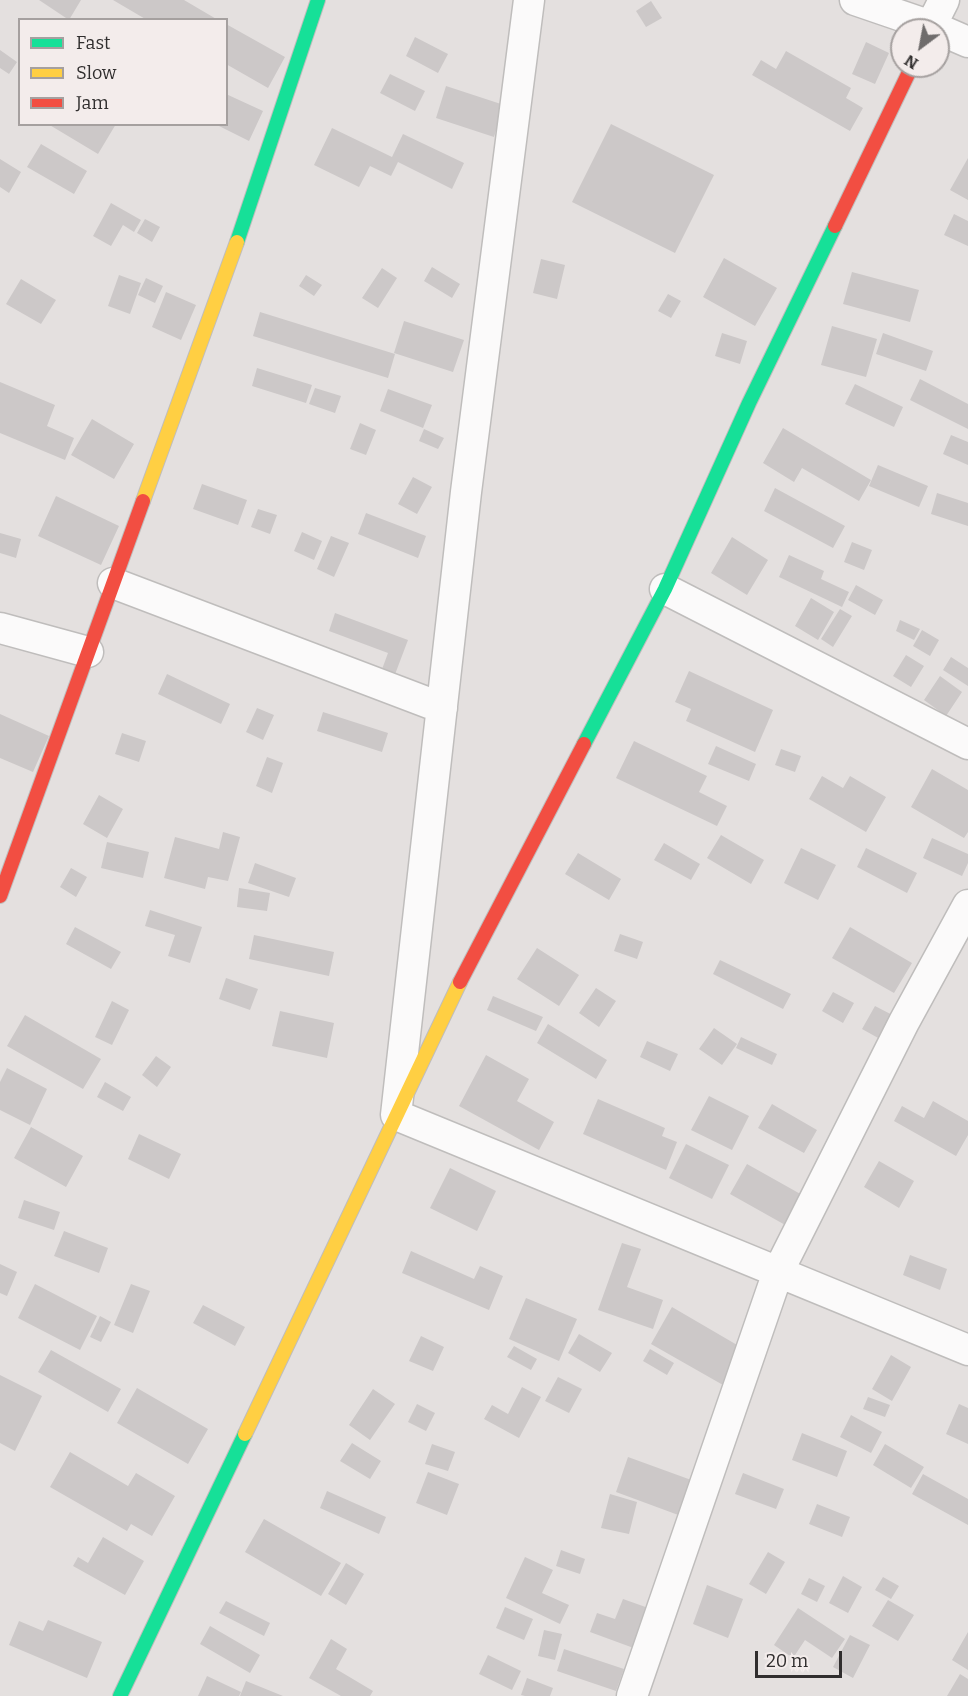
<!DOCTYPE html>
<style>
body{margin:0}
#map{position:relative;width:968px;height:1696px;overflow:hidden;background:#e4e0df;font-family:Bitter,serif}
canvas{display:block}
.legend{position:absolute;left:18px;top:18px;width:210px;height:108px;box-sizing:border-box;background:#f3eceb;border:2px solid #a5a09f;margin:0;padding:8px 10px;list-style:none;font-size:18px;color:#302e2e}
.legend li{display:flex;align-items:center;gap:12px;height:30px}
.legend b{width:30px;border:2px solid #a5a09f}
.north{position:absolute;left:890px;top:18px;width:60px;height:60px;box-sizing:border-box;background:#f3eceb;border:2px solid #a5a09f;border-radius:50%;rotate:212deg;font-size:16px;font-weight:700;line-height:24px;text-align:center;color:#302e2e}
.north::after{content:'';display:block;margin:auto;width:21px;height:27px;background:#6f6c6c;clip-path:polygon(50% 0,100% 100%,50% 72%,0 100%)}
.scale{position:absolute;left:755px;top:1651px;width:87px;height:27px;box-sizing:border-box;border:3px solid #302e2e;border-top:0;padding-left:8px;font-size:18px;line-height:21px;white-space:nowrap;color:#302e2e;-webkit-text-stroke:4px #f3eceb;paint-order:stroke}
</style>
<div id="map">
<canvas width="968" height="1696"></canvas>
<ul class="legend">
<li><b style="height:8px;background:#16e098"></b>Fast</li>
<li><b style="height:8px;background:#ffcf43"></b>Slow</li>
<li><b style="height:8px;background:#f24e42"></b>Jam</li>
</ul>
<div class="north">N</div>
<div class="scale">20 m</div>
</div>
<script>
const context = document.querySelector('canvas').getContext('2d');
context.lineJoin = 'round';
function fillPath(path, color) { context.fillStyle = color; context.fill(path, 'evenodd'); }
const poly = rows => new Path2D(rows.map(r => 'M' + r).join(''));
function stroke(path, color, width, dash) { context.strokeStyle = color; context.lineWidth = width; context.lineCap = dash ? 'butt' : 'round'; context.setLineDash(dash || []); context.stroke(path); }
const building = poly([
 [39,0,81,0,69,20],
 [113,0,184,0,218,20,147,20],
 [651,1,662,18,646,27,636,11],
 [226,24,285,57,268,88,226,64],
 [415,37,448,54,438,73,406,56],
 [866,42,889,53,875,84,852,74],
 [0,50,17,62,9,74,0,68],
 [786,51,851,88,846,98,863,108,850,131,752,75,761,60,776,69],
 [390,74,425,91,415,111,380,93],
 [446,86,504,105,494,137,436,118],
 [226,94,263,111,249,141,215,124,226,124],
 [48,124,116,124,98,154],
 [611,124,714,175,675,253,572,202],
 [332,128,392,157,403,134,464,163,452,189,398,162,391,176,370,166,359,187,314,165],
 [41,144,87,171,74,194,27,167],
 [968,158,968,200,950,190],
 [0,159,21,172,9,193,0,187],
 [111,203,141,220,134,232,123,225,111,246,93,236],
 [954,214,968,221,968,246,944,235],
 [145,219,160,227,152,242,137,233],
 [724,258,777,288,755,326,703,297],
 [541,259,565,265,557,299,533,293],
 [432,267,460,284,452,298,424,281],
 [382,268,397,278,378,308,362,298],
 [852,272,919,290,910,322,843,304],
 [119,275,141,283,130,314,108,306],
 [306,275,322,285,314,296,299,286],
 [146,278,163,286,155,303,138,295],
 [21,279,56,300,41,324,6,304],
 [166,292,196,305,181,340,152,327],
 [668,294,681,301,671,318,658,311],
 [260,312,395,354,388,378,253,336],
 [404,321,464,340,453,372,394,353],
 [832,326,877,339,866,377,821,365],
 [722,333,747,341,740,364,715,356],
 [883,333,933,351,926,371,876,354],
 [257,368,312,385,306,403,252,386],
 [920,379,968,404,968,429,910,400],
 [0,382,55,405,47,426,74,438,65,460,0,433],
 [855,384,903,407,894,427,845,404],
 [315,388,341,396,335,413,309,404],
 [388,389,432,405,423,428,380,411],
 [92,419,134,444,114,479,71,455],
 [360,423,376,430,366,455,350,449],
 [783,428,871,480,859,501,802,468,794,482,763,463],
 [424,429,444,438,438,449,419,441],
 [951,435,968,442,968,465,943,454],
 [878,465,928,486,919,507,869,486],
 [413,477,432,487,417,514,398,504],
 [202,484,247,500,238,525,193,509],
 [775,488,845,526,833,548,764,511],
 [937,493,968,503,968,526,931,514],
 [56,496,119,526,101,565,38,536],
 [258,509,277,515,270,534,251,527],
 [366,513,426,536,418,558,358,534],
 [302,532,322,541,314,560,294,551],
 [0,533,21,539,16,558,0,553],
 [331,536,349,543,334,577,317,569],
 [732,537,768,560,747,595,711,573],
 [852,542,872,550,864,570,844,562],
 [789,555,824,571,821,579,849,592,842,607,779,577],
 [856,585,883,600,875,615,848,600],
 [811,598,834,612,818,640,795,626],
 [840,609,852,616,833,647,821,639],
 [335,613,408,640,394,677,381,672,388,653,329,631],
 [900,620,920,629,914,640,896,631],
 [922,630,939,640,930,656,913,646],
 [906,655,924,666,911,687,893,676],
 [951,657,968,668,968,686,943,670],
 [689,671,773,710,755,752,686,721,691,709,675,702],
 [167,674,230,704,221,724,158,694],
 [940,676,962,692,946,716,924,700],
 [257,708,274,715,263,740,246,732],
 [323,712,388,733,382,752,317,731],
 [0,714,49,736,33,772,0,758],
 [122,733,146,741,139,762,115,754],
 [634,741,707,776,699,792,727,806,717,826,616,778],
 [716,746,756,764,749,781,708,764],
 [781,749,801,756,795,772,775,765],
 [267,757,283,763,272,793,256,786],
 [932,769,968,790,968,832,964,838,911,807],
 [822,776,843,788,850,776,886,797,866,832,809,799],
 [99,795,123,809,107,838,83,824],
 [223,832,240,837,228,881,208,877,205,889,164,878,175,837,219,849],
 [721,835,764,860,751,884,707,858],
 [932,838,968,854,968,863,962,876,923,858],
 [107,842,149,852,143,878,101,868],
 [664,843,700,864,691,880,654,860],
 [801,848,836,865,818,900,784,883],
 [866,848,917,873,907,893,857,867],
 [578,853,621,879,609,900,565,874],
 [255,863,296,878,289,897,248,883],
 [71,868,87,877,76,897,60,887],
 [239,888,270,893,267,911,237,907],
 [150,910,202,927,190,963,168,956,175,935,145,926],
 [75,927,121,952,111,969,66,944],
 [850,927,912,963,894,993,832,958],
 [620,934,643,942,637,959,614,951],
 [254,935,334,952,329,976,249,959],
 [537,948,579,975,559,1006,517,979],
 [720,960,791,994,783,1009,713,974],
 [226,978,258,989,250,1010,219,999],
 [596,988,616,1001,599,1027,579,1013],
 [833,992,854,1003,843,1023,822,1011],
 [493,996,543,1017,536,1031,487,1010],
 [112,1001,129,1010,112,1045,95,1037],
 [875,1006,902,1020,889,1044,862,1029],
 [280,1011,334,1023,327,1058,272,1046],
 [25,1015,101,1059,83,1089,7,1046],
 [548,1024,607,1060,596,1079,537,1043],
 [714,1028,737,1044,722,1065,699,1049],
 [741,1037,777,1054,772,1065,736,1048],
 [647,1041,678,1054,670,1071,640,1057],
 [486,1055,529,1079,517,1101,554,1122,539,1150,459,1106],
 [156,1056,171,1067,157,1087,142,1075],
 [7,1068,47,1089,30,1125,0,1110,0,1082],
 [105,1082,131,1097,123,1111,97,1097],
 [709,1096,749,1116,732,1150,691,1130],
 [598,1099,665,1128,662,1136,677,1142,666,1170,583,1134],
 [933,1101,968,1121,968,1135,956,1156,894,1121,902,1106,924,1118],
 [772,1104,817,1130,804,1153,758,1128],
 [31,1127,83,1156,66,1187,14,1158],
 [139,1134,181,1154,169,1179,128,1159],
 [686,1144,729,1165,712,1199,669,1178],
 [879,1161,914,1181,899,1208,864,1187],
 [747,1164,804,1196,787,1226,730,1194],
 [450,1168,496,1191,477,1231,430,1208],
 [24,1200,60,1212,54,1230,18,1218],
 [64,1231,108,1248,99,1273,54,1256],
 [622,1243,641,1249,627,1287,663,1300,653,1329,598,1310],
 [411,1251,474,1279,480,1266,503,1276,489,1310,402,1273],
 [910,1255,947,1269,940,1290,903,1275],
 [0,1264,17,1272,7,1296,0,1293],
 [35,1284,97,1316,80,1350,18,1318],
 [131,1284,150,1291,133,1333,114,1325],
 [526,1298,577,1319,559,1361,509,1339],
 [203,1305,245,1327,235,1346,193,1323],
 [672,1307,744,1349,723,1385,651,1344],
 [100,1316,111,1322,101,1342,90,1337],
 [579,1334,612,1353,600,1372,568,1353],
 [421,1336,444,1347,433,1371,409,1361],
 [514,1346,537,1359,531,1370,507,1357],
 [650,1349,674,1363,667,1375,643,1361],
 [51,1350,121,1389,108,1412,38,1372],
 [891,1355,911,1367,892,1401,872,1389],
 [0,1375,42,1396,15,1451,0,1443],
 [558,1377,582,1389,569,1413,545,1401],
 [522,1387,541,1397,519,1438,484,1419,492,1405,508,1414],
 [137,1388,208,1429,188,1464,117,1423],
 [373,1389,395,1404,370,1440,349,1425],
 [868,1397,890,1405,885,1417,863,1409],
 [417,1404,435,1413,426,1431,408,1422],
 [959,1404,968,1408,968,1444,946,1434],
 [851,1415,882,1432,871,1453,840,1437],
 [802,1433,847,1451,837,1477,792,1460],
 [352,1443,381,1461,370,1479,340,1461],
 [432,1444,455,1452,448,1471,425,1464],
 [885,1444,924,1467,911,1488,873,1465],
 [70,1452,128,1486,136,1473,175,1496,152,1536,131,1524,127,1531,50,1487],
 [628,1457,694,1481,681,1516,616,1492],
 [428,1472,459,1484,447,1515,416,1503],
 [743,1473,784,1489,776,1509,735,1494],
 [923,1474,968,1499,968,1525,912,1494],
 [327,1491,386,1517,379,1534,320,1508],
 [610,1494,637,1502,629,1534,601,1528],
 [817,1504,850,1517,842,1537,809,1524],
 [264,1519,341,1563,321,1596,245,1552],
 [103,1537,144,1561,125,1595,73,1566,78,1557,88,1563],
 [561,1550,585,1559,580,1574,556,1566],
 [768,1552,785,1562,766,1594,749,1584],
 [525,1557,553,1570,542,1593,569,1605,560,1624,506,1598],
 [346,1563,364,1574,346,1605,328,1594],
 [843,1576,862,1587,848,1613,829,1603],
 [883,1577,899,1586,891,1599,875,1590],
 [809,1578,825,1586,817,1602,801,1594],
 [707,1585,743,1599,728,1638,693,1624],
 [623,1599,654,1610,639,1650,590,1632,597,1613,615,1619],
 [888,1600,914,1615,898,1641,872,1626],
 [226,1601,270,1623,264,1636,219,1613],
 [505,1607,533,1619,524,1640,496,1628],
 [798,1608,845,1639,832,1658,805,1640,793,1658,774,1645],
 [48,1620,102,1642,87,1678,9,1645,19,1621,43,1631],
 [210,1626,260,1655,250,1673,200,1644],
 [544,1630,562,1634,555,1660,538,1656],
 [968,1632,968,1670,952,1660],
 [850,1635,870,1645,853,1678,833,1667],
 [331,1639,347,1649,336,1669,373,1691,370,1696,341,1696,309,1678],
 [564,1649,624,1669,616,1691,557,1671],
 [488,1655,521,1671,512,1690,479,1674],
 [960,1674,968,1679,968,1696,947,1696],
 [207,1676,241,1692,239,1696,198,1696],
 [527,1678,553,1688,550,1696,525,1696,521,1695],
 [246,1681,283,1696,240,1696]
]);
const street = poly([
 [529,0,466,492,396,1115,968,1350],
 [855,0,931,26,968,42],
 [929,30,944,0],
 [113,583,442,708],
 [665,589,968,744],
 [0,628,88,652],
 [632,1696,778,1272,904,1022,968,905]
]);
const fast = poly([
 [237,242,318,0],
 [584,744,665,589,749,403,835,226],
 [120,1696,245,1434]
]);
const slow = poly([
 [143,501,237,242],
 [245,1434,460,982]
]);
const jam = poly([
 [835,226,912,66],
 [0,896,143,501],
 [460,982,584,744]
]);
fillPath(building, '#ccc8c8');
stroke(street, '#bfbdbc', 33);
stroke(fast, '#bfbdbc', 16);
stroke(slow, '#bfbdbc', 16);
stroke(jam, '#bfbdbc', 16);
stroke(street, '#fbfafa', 30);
stroke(fast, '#16e098', 14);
stroke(slow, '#ffcf43', 14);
stroke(jam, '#f24e42', 14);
</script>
